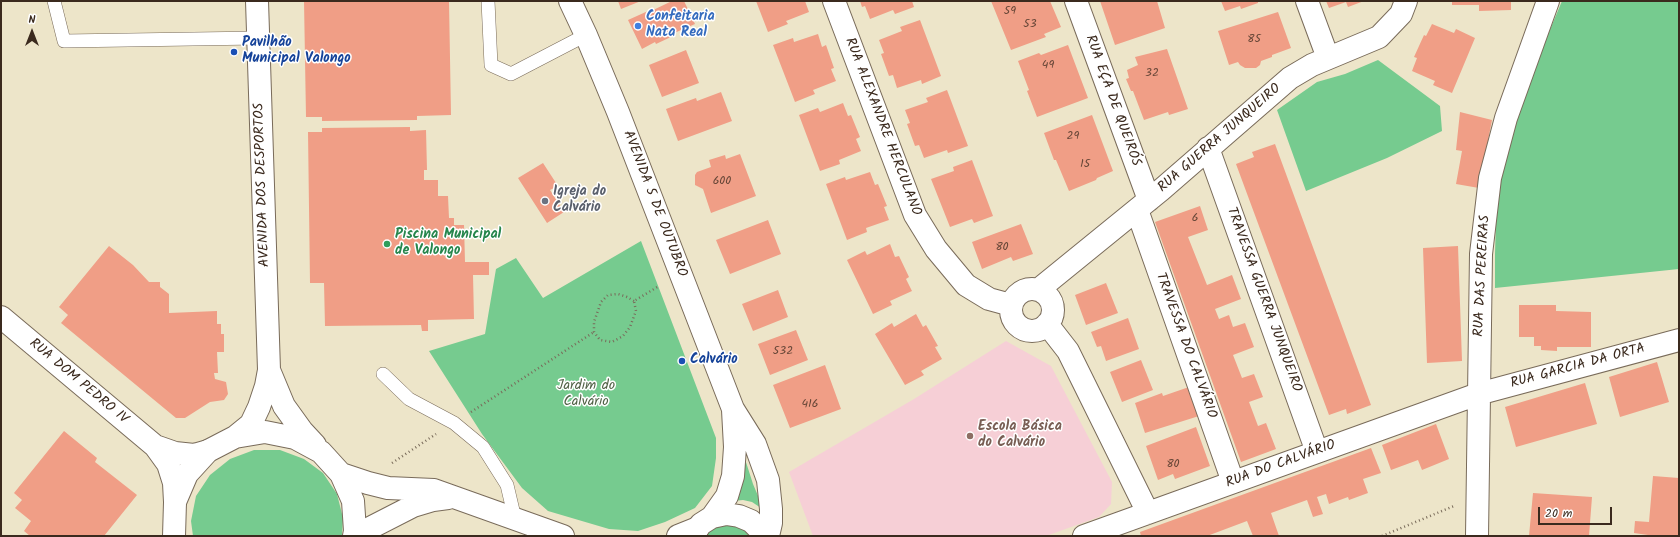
<!DOCTYPE html>
<meta charset="utf-8">
<style>
body{margin:0}
#map{position:relative;width:1680px;height:537px;overflow:hidden;background:#ede5c9;font-family:Kalam,sans-serif}
canvas{display:block}
.frame{position:absolute;inset:0;border:2px solid #3b2a1e;pointer-events:none}
.north{position:absolute;left:12px;top:12px;width:40px;height:40px;-webkit-text-stroke:3px #fff;paint-order:stroke;rotate:0deg;font-size:11px;font-weight:700;line-height:16px;text-align:center;color:#3b2a1e}
.north::after{content:'';display:block;margin:auto;width:14px;height:18px;background:#3b2a1e;clip-path:polygon(50% 0,100% 100%,50% 72%,0 100%)}
.scale{position:absolute;left:1538px;top:507px;width:74px;height:18px;box-sizing:border-box;border:2px solid #3b2a1e;border-top:0;padding-left:5px;font-size:12px;line-height:14px;white-space:nowrap;color:#3b2a1e;-webkit-text-stroke:3px #fff;paint-order:stroke}
</style>
<div id="map">
<canvas width="1680" height="537"></canvas>
<div class="frame"></div>
<div class="north">N</div>
<div class="scale">20 m</div>
</div>
<script>
const context = document.querySelector('canvas').getContext('2d');
context.lineJoin = 'round';
function fillPath(path, color) { context.fillStyle = color; context.fill(path, 'evenodd'); }
const poly = rows => new Path2D(rows.map(r => 'M' + r).join(''));
function stroke(path, color, width, dash) { context.strokeStyle = color; context.lineWidth = width; context.lineCap = dash ? 'butt' : 'round'; context.setLineDash(dash || []); context.stroke(path); }
function write(font, color, halo, rows, align = 'center') {
  context.font = font + ' Kalam,sans-serif'; context.lineWidth = 3; context.setLineDash([]); context.textBaseline = 'middle'; context.strokeStyle = halo; context.fillStyle = color; for (const [text, x, y, turn = 0] of rows) {
    context.save(); context.translate(x, y); context.rotate((+turn || 0) * Math.PI / 180); context.textAlign = isNaN(turn) ? turn : align; if (halo) context.strokeText(text, 0, 0); context.fillText(text, 0, 0); context.restore();
  }
}
const built = poly([
 [1006,341,1051,366,1112,482,1111,504,1099,517,1046,536,813,536,789,472,914,399]
]);
const green = poly([
 [1562,1,1679,1,1679,269,1495,288,1495,254,1497,184,1530,77],
 [1378,60,1440,106,1442,131,1387,158,1306,191,1277,110,1317,82,1345,74],
 [641,241,716,438,716,458,712,486,695,508,665,522,638,531,609,529,548,511,522,488,482,434,429,351,485,334,496,269,516,258,543,298],
 [254,450,280,450,304,459,323,473,337,494,343,518,342,536,193,536,191,521,196,496,210,475,230,459],
 [745,459,753,484,764,510,752,502,743,500,733,501,740,490,744,476],
 [727,524,745,529,752,536,705,536,710,531,718,526]
]);
const building = poly([
 [304,1,449,1,451,115,417,116,417,120,322,121,322,117,306,117],
 [618,1,641,1,621,9],
 [672,1,684,1,695,24,672,34,673,36,656,44,655,42,642,49,628,20,648,11,649,12],
 [756,1,805,1,809,12,786,21,788,24,768,32],
 [860,1,912,1,914,7,895,14,893,10,870,19,865,6,862,7],
 [991,1,1050,1,1061,27,1044,34,1046,37,1011,50],
 [1100,1,1157,1,1165,28,1115,45],
 [1221,1,1258,1,1258,3,1241,9,1240,6,1225,11],
 [1326,1,1364,1,1348,7,1346,2,1329,8],
 [1452,1,1511,1,1511,10,1479,11,1479,5,1452,5],
 [1278,12,1291,48,1272,55,1272,57,1261,61,1260,65,1256,68,1245,68,1240,65,1238,62,1229,65,1218,31],
 [920,20,941,76,922,84,921,80,897,88,893,75,889,76,881,54,884,53,879,40,902,31,900,27],
 [1432,24,1454,33,1456,29,1475,38,1452,93,1433,85,1435,81,1412,71,1417,58,1414,57,1424,35,1426,36],
 [818,34,822,47,826,45,834,68,831,69,836,81,813,90,815,94,795,102,773,45,793,38,794,42],
 [1068,45,1088,98,1037,117,1027,91,1029,90,1018,61,1039,53,1041,55],
 [1167,49,1188,109,1169,115,1168,112,1144,120,1133,91,1131,91,1126,79,1129,78,1127,70,1138,65,1135,57],
 [686,50,699,83,662,97,649,65],
 [947,90,968,146,948,153,947,150,924,158,919,145,915,146,907,124,910,123,905,110,928,102,926,98],
 [721,92,732,121,678,141,666,109,696,98,697,101],
 [843,103,848,116,851,115,860,137,856,139,861,151,839,160,840,164,820,171,799,115,818,108,820,112],
 [1460,112,1492,120,1479,188,1456,184,1462,151,1456,150],
 [1092,115,1113,171,1097,178,1096,180,1069,191,1056,160,1054,160,1044,133],
 [410,127,410,131,426,130,427,170,424,170,424,180,438,180,438,196,448,196,449,218,454,218,454,225,464,225,465,262,489,262,489,275,473,275,474,319,428,320,428,331,422,331,421,325,325,326,324,283,310,283,308,132,322,132,322,128],
 [1275,144,1371,405,1347,414,1346,409,1329,415,1236,164,1254,157,1252,152],
 [740,154,756,196,711,213,703,189,695,185,695,175,697,172,711,167,709,160,725,155,726,159],
 [972,160,993,216,974,223,972,219,950,227,931,179,954,171,953,167],
 [543,163,558,186,550,190,564,212,547,223,518,178],
 [870,172,875,185,878,184,887,206,884,207,889,220,866,228,867,232,847,240,826,184,845,177,846,180],
 [1200,206,1208,230,1188,237,1207,285,1232,275,1241,299,1215,309,1219,319,1229,315,1233,327,1245,323,1254,347,1233,355,1242,378,1254,374,1263,397,1249,402,1258,426,1266,423,1276,449,1241,462,1155,222],
 [768,220,781,254,730,274,716,240],
 [1021,224,1033,254,1013,261,1011,257,982,269,972,242],
 [890,244,895,257,899,256,909,277,906,279,912,291,890,301,892,305,873,314,847,260,865,251,867,255],
 [109,246,133,265,149,282,160,282,160,287,169,294,169,313,217,311,217,324,221,324,221,334,224,334,224,352,217,352,218,373,214,373,215,379,226,382,228,394,224,400,210,402,185,418,176,418,61,323,68,315,59,307],
 [1458,246,1462,361,1427,363,1423,248],
 [1106,283,1118,313,1086,325,1075,295],
 [778,290,788,317,753,331,742,304],
 [1519,305,1556,305,1556,311,1591,312,1591,347,1557,347,1557,351,1541,350,1541,346,1534,346,1534,337,1519,337],
 [916,314,923,327,926,325,938,346,935,347,942,359,921,371,924,375,905,385,875,334,892,323,894,327],
 [1128,318,1139,349,1106,361,1101,346,1097,347,1091,332],
 [796,330,808,360,770,375,758,344],
 [1141,360,1153,390,1122,402,1110,372],
 [1657,362,1669,402,1620,417,1609,377],
 [825,365,841,409,790,428,773,385],
 [1585,383,1597,424,1516,447,1505,407],
 [1189,387,1199,416,1145,433,1135,403,1162,393,1163,396],
 [1436,424,1449,459,1422,470,1418,460,1391,470,1382,445],
 [1196,427,1210,466,1175,479,1173,474,1158,480,1146,446],
 [64,431,97,458,95,462,137,495,104,536,30,536,24,531,31,521,15,508,22,500,14,493],
 [1371,448,1381,473,1363,479,1368,493,1349,500,1348,497,1329,504,1326,494,1317,497,1323,514,1313,517,1307,500,1271,513,1279,536,1253,536,1247,521,1207,536,1141,536,1140,532],
 [1653,476,1679,478,1679,536,1648,536,1648,535,1634,533,1635,521,1649,522],
 [1533,493,1592,497,1589,536,1529,536]
]);
const path = poly([
 [634,301,627,297,618,294,608,295,601,302,594,322,594,332,600,340,612,342,623,336,630,327,636,311,634,301,659,286],
 [471,412,594,332],
 [392,463,436,434],
 [1382,536,1454,506]
]);
const service = poly([
 [54,1,64,41,258,38],
 [488,1,491,65,511,74,586,35],
 [383,374,409,399,454,423,483,447,507,485,515,519]
]);
const minor = poly([
 [834,1,915,215,936,249,966,285,989,299,1011,305],
 [1076,1,1149,200],
 [1307,1,1328,58],
 [1208,148,1317,452],
 [1137,210,1233,482],
 '1011 310a21 21 0 1 1 42 0a21 21 0 1 1-42 0Z',
 [1038,290,1161,190,1290,78,1312,65,1379,37,1401,14,1406,1],
 [1,317,155,446,168,464,174,483,175,502],
 [1047,324,1068,351,1148,513],
 [155,446,175,453,194,455,208,451],
 [1084,536,1478,394,1679,340],
 [1477,536,1481,254,1490,178,1506,118,1548,1]
]);
const tertiary = poly([
 [269,370,284,406,302,431,315,445],
 [235,437,251,424,259,407,266,386,269,370,257,1],
 [341,474,368,483,388,488,434,490,563,536],
 [174,536,175,502,187,474,208,451,235,437,265,432,295,438,321,452,341,474,353,501,355,531,354,536],
 [364,536,372,527,413,506,433,500,448,498],
 [678,536,698,528]
]);
const secondary = poly([
 [570,1,586,35,618,112,733,409,755,444,768,480,771,509,771,523,768,536],
 [712,517,727,496,733,476,735,447,733,410],
 [692,536,701,524,712,517,726,514,739,516,751,521,760,530,763,536]
]);
const markers = [
 [638,26,4,"#3f7fe0"],
 [234,52,4,"#1a4fb4"],
 [545,201,4,"#6b7280"],
 [387,244,4,"#2e9e5b"],
 [682,361,4,"#1a4fb4"],
 [970,436,4,"#8d6e63"]
];
const numberNames = [
 ["59",1010,12],
 ["53",1030,25],
 ["85",1254,40],
 ["49",1048,66],
 ["32",1152,74],
 ["29",1073,137],
 ["15",1085,165],
 ["600",722,182],
 ["6",1195,219],
 ["80",1002,248],
 ["532",783,352],
 ["416",810,405],
 ["80",1173,465]
];
const shopNames = [
 ["Confeitaria",646,18],
 ["Nata Real",646,34]
];
const transitNames = [
 ["Pavilhão",242,44],
 ["Municipal Valongo",242,60],
 ["Calvário",690,361]
];
const streetNames = [
 ["RUA EÇA DE QUEIRÓS",1112,101,70],
 ["RUA ALEXANDRE HERCULANO",882,127,69],
 ["RUA GUERRA JUNQUEIRO",1220,139,-41],
 ["AVENIDA DOS DESPORTOS",263,185,-92],
 ["AVENIDA 5 DE OUTUBRO",654,204,69],
 ["RUA DAS PEREIRAS",1483,276,-87],
 ["TRAVESSA GUERRA JUNQUEIRO",1263,300,70],
 ["TRAVESSA DO CALVÁRIO",1185,346,70],
 ["RUA GARCIA DA ORTA",1578,367,-15],
 ["RUA DOM PEDRO IV",78,382,40],
 ["RUA DO CALVÁRIO",1281,465,-20]
];
const worshipNames = [
 ["Igreja do",553,193],
 ["Calvário",553,209]
];
const leisureNames = [
 ["Piscina Municipal",395,236],
 ["de Valongo",395,252]
];
const parkNames = [
 ["Jardim do",586,387],
 ["Calvário",586,403]
];
const educationNames = [
 ["Escola Básica",978,428],
 ["do Calvário",978,444]
];
fillPath(built, '#f6cfd6');
fillPath(green, '#76cb8f');
fillPath(building, '#f09e86');
stroke(service, '#796b5a', 14);
stroke(minor, '#796b5a', 24);
stroke(tertiary, '#796b5a', 24);
stroke(secondary, '#796b5a', 24);
stroke(path, '#796b5a', 2.5, [1, 3]);
stroke(service, '#fff', 13);
stroke(minor, '#fff', 22);
stroke(tertiary, '#fff', 22);
stroke(secondary, '#fff', 22);
for (const [x, y, r, color] of markers) { const dot = new Path2D(); dot.arc(x, y, r, 0, 2 * Math.PI); context.fillStyle = color; context.fill(dot); stroke(dot, '#fff', 1.5); }
write('12px', '#684738', null, numberNames);
write('bold 14px', '#366cbe', '#fff', shopNames, 'left');
write('bold 14px', '#164399', '#fff', transitNames, 'left');
write('14px', '#3b2a1e', '#fff', streetNames);
write('bold 14px', '#5b616d', '#fff', worshipNames, 'left');
write('bold 14px', '#27864d', '#fff', leisureNames, 'left');
write('14px', '#506246', '#fff', parkNames);
write('bold 14px', '#785e54', '#fff', educationNames, 'left');
</script>
